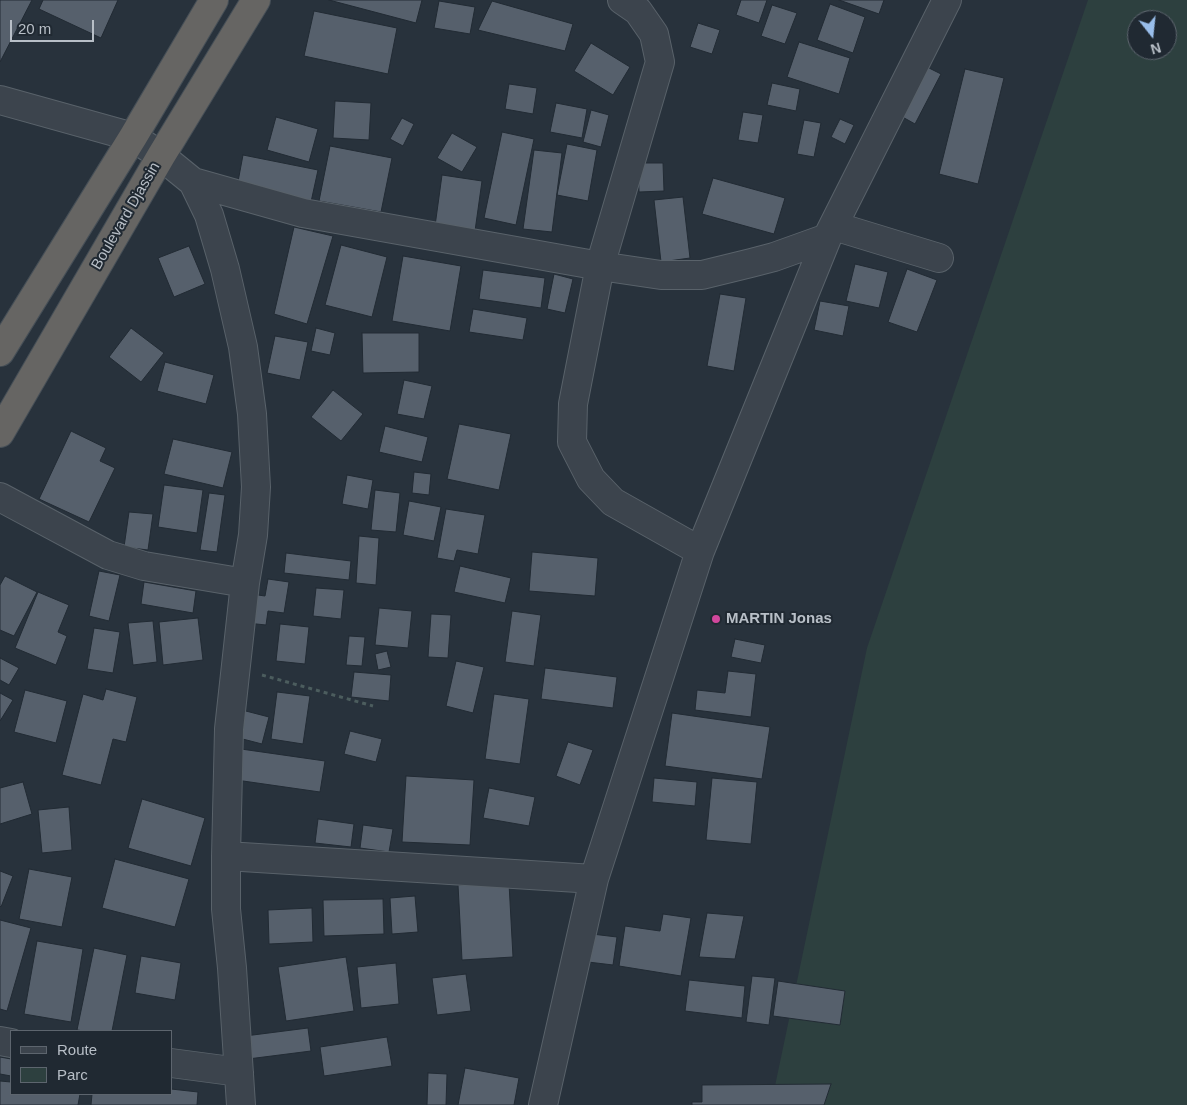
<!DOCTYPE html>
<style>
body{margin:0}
#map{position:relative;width:1187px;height:1105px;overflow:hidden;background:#28323c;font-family:Helvetica,sans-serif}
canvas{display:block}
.legend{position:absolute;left:10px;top:1030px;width:162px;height:65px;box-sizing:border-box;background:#202932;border:1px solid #5d656e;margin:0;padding:6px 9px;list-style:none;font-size:15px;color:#b8bfc7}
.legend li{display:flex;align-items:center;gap:10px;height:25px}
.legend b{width:25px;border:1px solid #5d656e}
.north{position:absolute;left:1127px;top:10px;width:50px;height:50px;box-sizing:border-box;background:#202932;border:1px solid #5d656e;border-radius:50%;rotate:164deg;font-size:14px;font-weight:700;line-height:20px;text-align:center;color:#b8bfc7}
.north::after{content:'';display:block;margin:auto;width:18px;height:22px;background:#99beeb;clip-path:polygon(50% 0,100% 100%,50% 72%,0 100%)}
.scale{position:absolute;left:10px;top:20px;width:84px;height:22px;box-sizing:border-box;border:2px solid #b8bfc7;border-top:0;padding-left:6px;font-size:15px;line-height:18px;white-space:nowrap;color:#b8bfc7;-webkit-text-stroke:4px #202932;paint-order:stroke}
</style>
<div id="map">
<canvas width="1187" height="1105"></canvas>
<ul class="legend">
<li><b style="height:6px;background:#3c444d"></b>Route</li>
<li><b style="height:14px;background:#2d403f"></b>Parc</li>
</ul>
<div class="north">N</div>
<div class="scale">20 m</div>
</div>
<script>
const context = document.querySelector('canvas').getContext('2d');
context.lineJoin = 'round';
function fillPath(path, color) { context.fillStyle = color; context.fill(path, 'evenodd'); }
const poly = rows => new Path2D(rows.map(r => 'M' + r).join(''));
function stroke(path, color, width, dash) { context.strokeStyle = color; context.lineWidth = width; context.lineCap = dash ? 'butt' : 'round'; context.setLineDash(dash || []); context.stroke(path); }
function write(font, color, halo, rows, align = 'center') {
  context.font = font + ' Helvetica,sans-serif'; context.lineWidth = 4; context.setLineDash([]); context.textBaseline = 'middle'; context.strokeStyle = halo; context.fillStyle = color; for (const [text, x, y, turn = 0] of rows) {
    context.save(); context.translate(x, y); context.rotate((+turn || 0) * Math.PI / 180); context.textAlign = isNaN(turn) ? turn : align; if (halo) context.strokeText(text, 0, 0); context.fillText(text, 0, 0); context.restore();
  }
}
const green = poly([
 [1088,0,1187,0,1187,1105,771,1105,867,648],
 [1137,20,1167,20,1167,50,1137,50]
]);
const building = poly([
 [0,0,32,0,0,62,0,0],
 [43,0,118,0,101,38,39,9,43,0],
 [329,0,422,0,416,23,329,0],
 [741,0,767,0,759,23,736,15,741,0],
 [839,0,884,0,879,14,839,0],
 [439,1,475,7,470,34,434,28,439,1],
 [492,1,573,24,565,51,478,30,492,1],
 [830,4,865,17,853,53,817,40,830,4],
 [772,5,797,13,785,44,761,36,772,5],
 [314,11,397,28,388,74,304,56,314,11],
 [698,23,720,30,712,54,690,47,698,23],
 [799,42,850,58,839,94,787,77,799,42],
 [591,43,630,67,613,95,574,71,591,43],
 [925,66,941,74,915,124,899,115,925,66],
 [965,69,1004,78,978,184,939,174,965,69],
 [772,83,800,89,796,111,767,105,772,83],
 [509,84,537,88,533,114,505,109,509,84],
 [335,101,371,103,369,140,333,138,335,101],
 [556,103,587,109,582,138,550,132,556,103],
 [591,110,609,115,601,147,583,142,591,110],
 [743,112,763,115,758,143,738,140,743,112],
 [276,117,318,129,309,162,267,150,276,117],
 [402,118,414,124,403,146,390,139,402,118],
 [840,119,854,125,845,144,831,137,840,119],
 [804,120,821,123,814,157,797,154,804,120],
 [502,132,534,139,516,225,484,218,502,132],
 [452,133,477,147,462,172,437,158,452,133],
 [567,144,597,150,588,201,557,195,567,144],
 [330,146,392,158,381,212,319,201,330,146],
 [534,150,562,153,552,232,523,229,534,150],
 [243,155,318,170,311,202,237,187,243,155],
 [638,163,663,163,664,191,639,192,638,163],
 [442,175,482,181,475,231,435,226,442,175],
 [713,178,785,198,774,234,702,214,713,178],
 [683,197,690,258,661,262,654,200,683,197],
 [294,227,333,236,307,324,274,314,294,227],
 [341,245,387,257,372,317,325,305,341,245],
 [189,246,205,284,174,297,158,258,189,246],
 [403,256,461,266,450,331,392,321,403,256],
 [855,264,888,272,879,308,846,301,855,264],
 [907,269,937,280,917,332,888,322,907,269],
 [483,270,545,278,541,308,479,299,483,270],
 [554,274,573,279,565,313,547,309,554,274],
 [720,294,746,298,734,371,707,366,720,294],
 [820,301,849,306,843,336,814,330,820,301],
 [473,309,527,318,523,340,469,332,473,309],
 [131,328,164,353,141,382,109,357,131,328],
 [316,328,335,333,330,355,311,351,316,328],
 [362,333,419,333,419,372,363,373,362,333],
 [275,336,308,342,300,380,267,373,275,336],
 [165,362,214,375,206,404,157,391,165,362],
 [404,380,432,386,424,419,397,414,404,380],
 [333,390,363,414,341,441,311,417,333,390],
 [459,424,511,434,499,490,447,479,459,424],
 [385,426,428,437,422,462,379,452,385,426],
 [71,431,106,448,100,461,115,468,89,522,39,499,71,431],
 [173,439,232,452,223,488,164,474,173,439],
 [414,472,431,474,429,495,412,493,414,472],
 [347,475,373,480,368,509,342,504,347,475],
 [164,485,203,490,197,533,158,527,164,485],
 [375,490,400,493,396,532,371,530,375,490],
 [209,493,225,495,217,552,200,550,209,493],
 [409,501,441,507,434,541,403,535,409,501],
 [446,509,485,515,478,554,457,550,454,561,437,558,446,509],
 [129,512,153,514,148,550,124,547,129,512],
 [359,536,379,538,376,585,356,583,359,536],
 [532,552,598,558,595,596,529,591,532,552],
 [286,553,351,561,349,580,284,573,286,553],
 [460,566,511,578,505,603,454,592,460,566],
 [99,571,120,575,109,621,89,616,99,571],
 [5,576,37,592,14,636,0,630,0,585,5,576],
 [268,579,289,582,284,613,268,611,266,625,247,623,251,594,265,596,268,579],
 [144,582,196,591,193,613,141,604,144,582],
 [316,588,344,590,341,619,313,616,316,588],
 [38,592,69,605,58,632,67,636,56,665,15,648,38,592],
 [379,608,412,611,408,648,375,645,379,608],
 [512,611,541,615,534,666,505,662,512,611],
 [431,614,451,615,448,658,428,657,431,614],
 [198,618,203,660,163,665,159,622,198,618],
 [153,621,157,662,133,665,128,623,153,621],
 [280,624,309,627,305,664,276,661,280,624],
 [94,628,120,632,113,673,87,669,94,628],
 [349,636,365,637,362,666,346,665,349,636],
 [735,639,765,645,761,663,731,657,735,639],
 [387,651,391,667,378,670,375,654,387,651],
 [0,658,19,668,9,685,0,680,0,658],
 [456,661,484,667,473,713,446,706,456,661],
 [545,668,617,677,613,708,541,699,545,668],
 [728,671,756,674,751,717,695,710,697,690,725,693,728,671],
 [354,672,391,675,389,701,351,697,354,672],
 [106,689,137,697,126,742,113,739,101,785,62,775,83,694,103,700,106,689],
 [25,690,67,701,56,743,14,732,25,690],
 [277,692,310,696,303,744,271,739,277,692],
 [0,693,13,700,0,721,0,693],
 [494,694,529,699,520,764,485,759,494,694],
 [242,710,269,717,262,744,235,737,242,710],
 [672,713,770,727,762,779,665,766,672,713],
 [350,731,382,739,376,762,344,754,350,731],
 [568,742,593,750,580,785,556,776,568,742],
 [241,749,325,761,320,792,236,780,241,749],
 [406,776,474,780,470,845,402,842,406,776],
 [654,778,697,782,695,806,652,802,654,778],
 [712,778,757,782,751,844,706,840,712,778],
 [23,782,32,814,0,824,0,788,23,782],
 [489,788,535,797,529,826,483,818,489,788],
 [142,799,205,818,191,866,128,848,142,799],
 [69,807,72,850,42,853,38,810,69,807],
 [318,819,354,824,351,847,315,843,318,819],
 [363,825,393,829,389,852,360,848,363,825],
 [115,859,189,879,175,927,102,908,115,859],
 [29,869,72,877,62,927,19,919,29,869],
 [0,871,13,876,1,907,0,906,0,871],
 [509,883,513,957,462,960,458,885,509,883],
 [415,896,418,932,392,934,390,898,415,896],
 [383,899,384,934,324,936,323,900,383,899],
 [312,908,313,942,269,944,268,910,312,908],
 [707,913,744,916,735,959,699,957,707,913],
 [663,914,691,918,681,976,619,966,625,926,660,931,663,914],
 [0,920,31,928,7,1011,0,1009,0,920],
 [592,934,617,937,613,965,588,962,592,934],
 [37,941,83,949,71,1022,24,1014,37,941],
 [94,948,127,955,112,1031,84,1031,77,1030,94,948],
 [141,956,181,963,175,1000,135,993,141,956],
 [346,957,354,1011,286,1021,278,967,346,957],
 [396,963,399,1004,361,1008,357,967,396,963],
 [466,974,471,1011,437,1015,432,978,466,974],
 [752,976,775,978,769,1025,746,1022,752,976],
 [689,980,745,986,742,1018,685,1011,689,980],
 [778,981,845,991,840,1025,773,1016,778,981],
 [308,1028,311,1051,248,1059,245,1036,308,1028],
 [387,1037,392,1066,324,1076,320,1047,387,1037],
 [0,1057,11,1059,11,1076,0,1074,0,1057],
 [465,1068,519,1078,514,1105,458,1105,465,1068],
 [428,1073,447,1074,446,1105,427,1105,428,1073],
 [0,1081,11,1082,11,1094,80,1094,78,1105,0,1105,0,1081],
 [831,1084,824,1105,692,1105,692,1102,702,1102,702,1085,831,1084],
 [171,1089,198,1092,197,1105,91,1105,92,1094,171,1094,171,1089]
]);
const path = poly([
 [262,675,373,706]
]);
const minor = poly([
 [622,0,638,11,654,34,660,62,600,266,573,404,572,442,591,479,613,502,700,551],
 [0,100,133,137,161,156,193,182,209,215,225,269,243,347,252,414,256,487,253,535,245,583,229,729,226,856,226,909,232,968,241,1105],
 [193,182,303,213,600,266,661,275,702,275,751,263,774,257,827,238],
 [834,226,939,258],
 [0,497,108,555,144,566,245,583],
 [226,856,594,879],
 [0,1041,11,1043],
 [171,1063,239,1072],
 [543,1105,594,879,700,551,827,238,947,0]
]);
const trunk = poly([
 [0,352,133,137,214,0],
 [0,433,161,156,256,0]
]);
const markers = [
 [716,619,5,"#d1479c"]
];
const streetNames = [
 ["Boulevard Djassin",126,216,-60]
];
const poiNames = [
 ["MARTIN Jonas",726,619]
];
fillPath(green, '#2d403f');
fillPath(building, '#56606c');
stroke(building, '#222b34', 1);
stroke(minor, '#59626a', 30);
stroke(trunk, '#464f57', 30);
stroke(path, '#4c5d5e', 3, [4, 4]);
stroke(minor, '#3c444d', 28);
stroke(trunk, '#666563', 28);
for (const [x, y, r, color] of markers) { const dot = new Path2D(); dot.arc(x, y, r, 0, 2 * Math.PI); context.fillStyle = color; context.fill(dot); stroke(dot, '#202932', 2); }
write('15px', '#b8bfc7', '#202932', streetNames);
write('bold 15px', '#b8bfc7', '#202932', poiNames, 'left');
</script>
